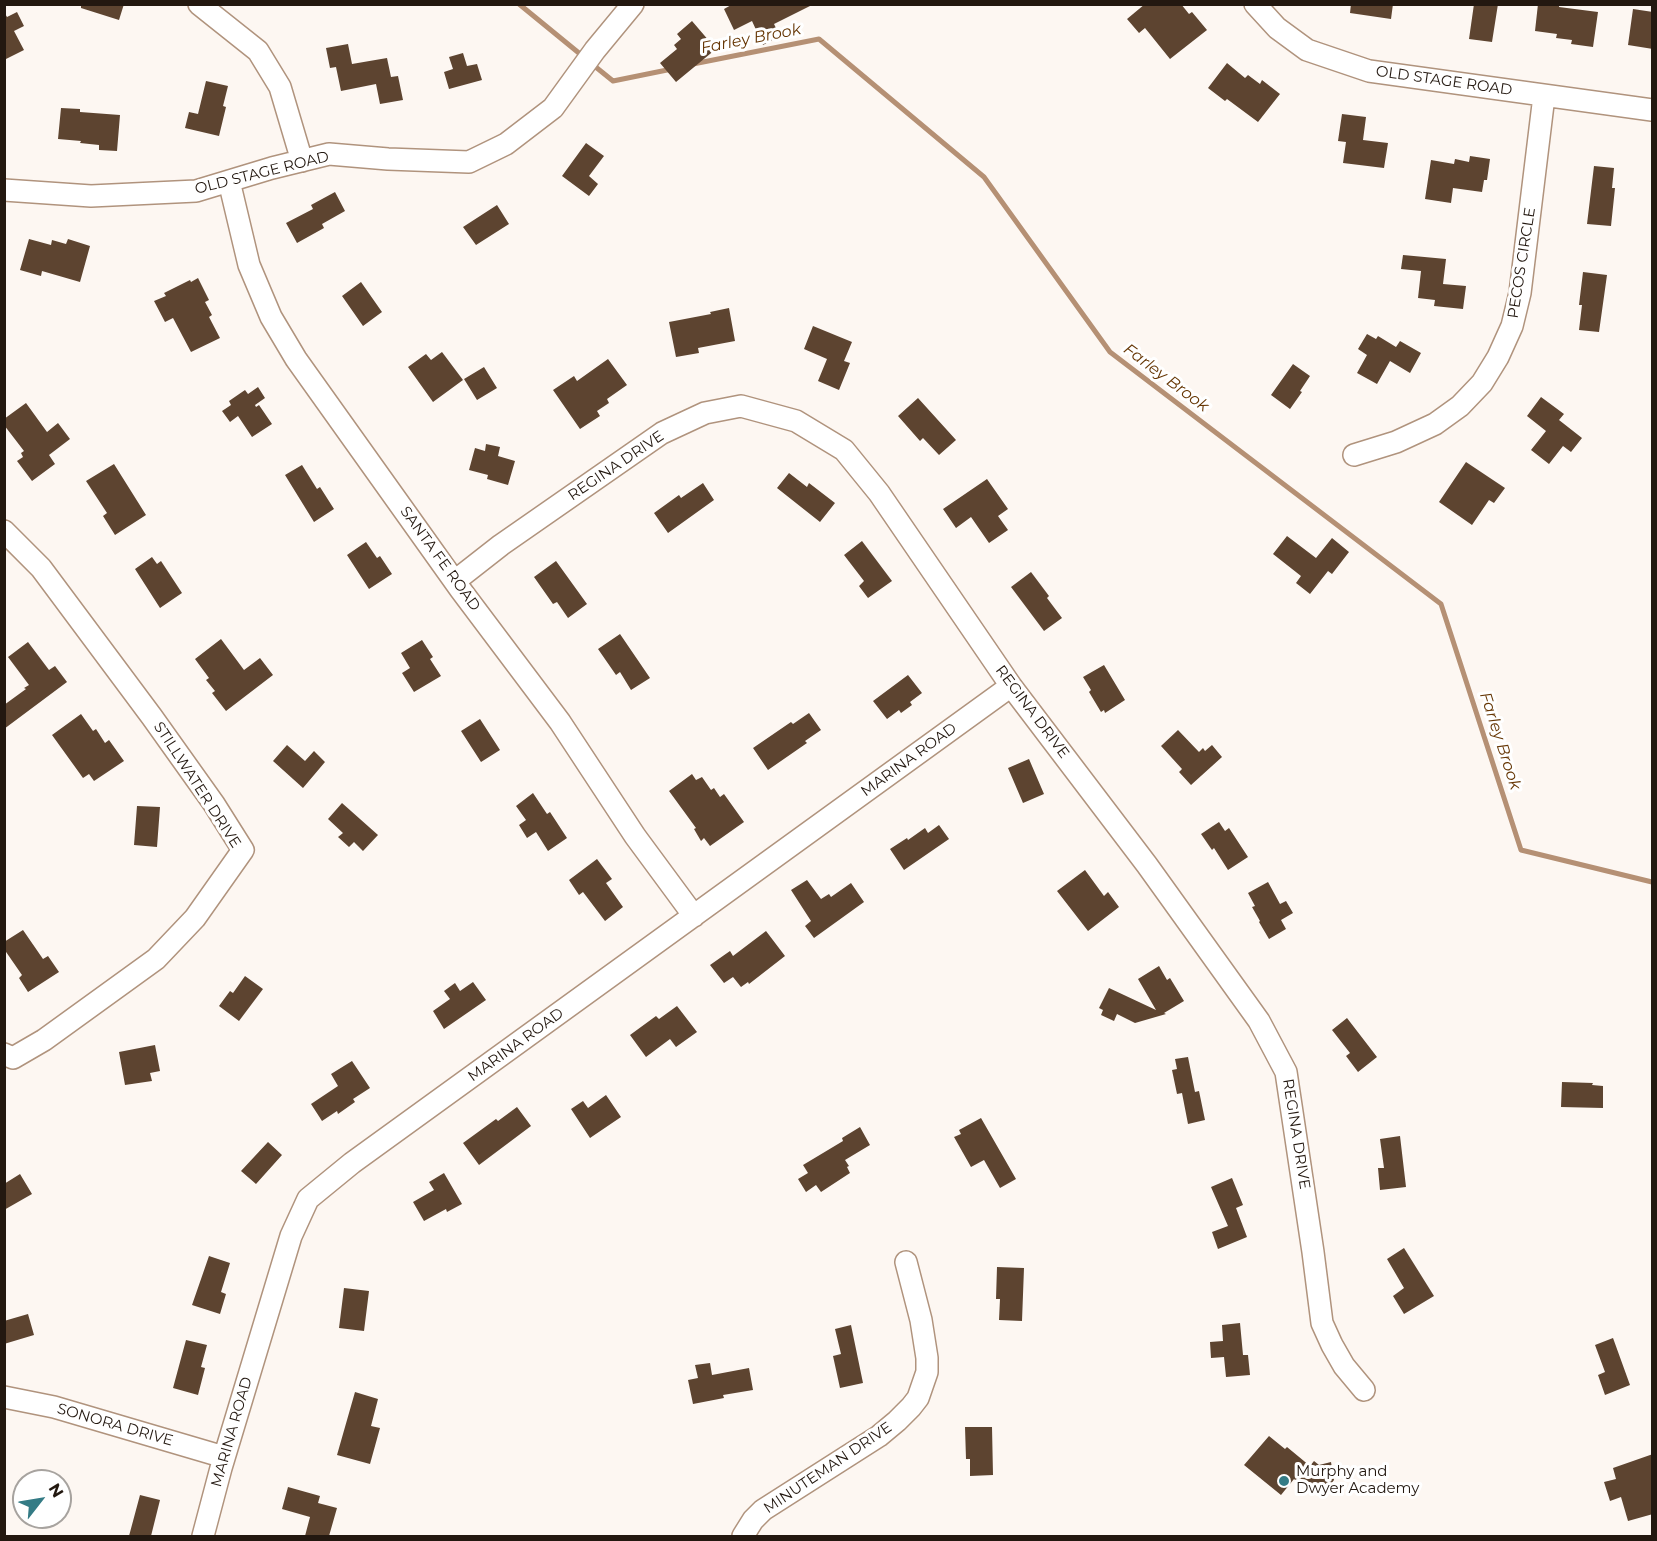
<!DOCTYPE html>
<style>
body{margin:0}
#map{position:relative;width:1657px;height:1541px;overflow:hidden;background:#fdf7f2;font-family:Montserrat,sans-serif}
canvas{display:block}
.frame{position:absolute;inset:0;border:6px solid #231810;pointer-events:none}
.north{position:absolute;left:12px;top:1469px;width:60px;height:60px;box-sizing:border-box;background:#fff;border:2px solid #a7a39f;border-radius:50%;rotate:59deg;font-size:16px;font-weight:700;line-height:24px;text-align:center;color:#231810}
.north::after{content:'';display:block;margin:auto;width:21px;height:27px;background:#347b85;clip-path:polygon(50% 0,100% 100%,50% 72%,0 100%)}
</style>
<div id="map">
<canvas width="1657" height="1541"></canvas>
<div class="frame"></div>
<div class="north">N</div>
</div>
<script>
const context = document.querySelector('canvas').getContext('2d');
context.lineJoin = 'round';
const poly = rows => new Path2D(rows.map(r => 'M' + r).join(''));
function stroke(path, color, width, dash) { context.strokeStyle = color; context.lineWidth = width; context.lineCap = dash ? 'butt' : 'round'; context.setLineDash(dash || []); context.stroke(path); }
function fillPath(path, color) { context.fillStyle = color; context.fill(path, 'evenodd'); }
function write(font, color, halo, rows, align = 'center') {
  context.font = font + ' Montserrat,sans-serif'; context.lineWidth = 6; context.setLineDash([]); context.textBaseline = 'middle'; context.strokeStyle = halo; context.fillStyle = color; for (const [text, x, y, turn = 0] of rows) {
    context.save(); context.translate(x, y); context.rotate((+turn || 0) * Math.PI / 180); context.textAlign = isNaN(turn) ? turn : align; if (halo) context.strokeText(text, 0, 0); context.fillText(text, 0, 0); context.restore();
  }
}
const stream = poly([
 [519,4,585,58],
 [592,64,613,81,672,69],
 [693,64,819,39,984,177,1110,352,1441,604,1521,850,1652,882]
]);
const building = poly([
 [81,4,124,4,119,20,81,8],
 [733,4,814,4,774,24,780,36,763,45,752,21,734,30,724,9],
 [1145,4,1181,4,1189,14,1192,12,1207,30,1170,59,1145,28,1139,33,1127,19],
 [1351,4,1393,4,1391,19,1350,13],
 [1474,4,1498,4,1492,42,1469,39],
 [1538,4,1559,4,1559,7,1598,12,1593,47,1571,44,1572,40,1556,38,1557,34,1535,31],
 [1633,9,1653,12,1653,49,1628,45],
 [4,12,7,17,17,12,24,26,14,31,24,50,4,60],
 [692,21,716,49,676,82,660,63,677,49,674,45,681,39,677,34],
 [348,44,352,64,387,58,391,77,398,76,403,100,380,104,376,84,341,91,336,67,330,68,326,48],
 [463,53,467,66,477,64,482,80,449,89,444,72,453,69,449,57],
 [1227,63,1245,78,1248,75,1260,84,1262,80,1280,94,1258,122,1227,99,1225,101,1208,88],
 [206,81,228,86,223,106,226,107,219,136,185,128,189,112,198,114],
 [61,108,80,109,80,112,120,115,117,151,99,150,99,145,80,143,81,141,58,139],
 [1342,114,1366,117,1363,140,1388,143,1384,168,1343,163,1346,142,1338,141],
 [586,143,604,156,589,176,598,184,589,196,562,176],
 [1470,156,1490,159,1487,180,1484,180,1482,192,1453,188,1451,203,1425,199,1431,160,1454,164,1455,159,1469,162],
 [1594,166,1614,168,1612,188,1615,188,1611,226,1587,224],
 [335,192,345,211,322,224,324,228,297,243,286,223,313,209,311,205],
 [497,205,509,224,476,245,463,227],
 [29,239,51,245,52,240,66,244,68,239,90,246,80,282,42,271,41,276,20,270],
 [1403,255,1446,259,1443,284,1466,286,1463,309,1434,306,1435,300,1418,298,1421,271,1401,269],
 [1583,272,1607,275,1599,332,1579,330,1582,305,1579,305],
 [198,278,209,300,205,302,212,315,209,317,220,338,191,352,173,318,165,322,154,301,166,296,164,293,190,280,191,282],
 [361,282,382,312,363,326,342,296],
 [729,308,735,341,698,348,699,353,676,357,669,322,711,314,710,312],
 [813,326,852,342,844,361,850,363,839,390,818,381,827,359,804,349],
 [1367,334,1376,339,1378,336,1396,347,1400,341,1421,353,1410,373,1390,361,1377,384,1357,373,1367,355,1358,349],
 [442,352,463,380,433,402,408,367,426,354,431,360],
 [608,359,627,385,607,399,609,403,597,411,600,416,580,429,553,390,574,376,577,381],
 [1293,364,1310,376,1300,391,1302,392,1290,409,1271,395],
 [484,367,497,388,477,400,464,379],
 [258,387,265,398,255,405,256,407,259,405,272,424,252,437,238,416,230,422,222,411,231,405,229,401,245,390,248,394],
 [1541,397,1564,414,1559,420,1582,438,1571,452,1563,446,1549,464,1531,450,1546,431,1527,416],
 [918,398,956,440,939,455,923,438,920,441,898,416],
 [26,403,47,432,58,423,70,439,49,455,55,464,32,481,17,461,23,457,21,453,24,451,4,425,4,419],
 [486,444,500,447,498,456,515,461,508,485,487,479,488,475,469,470,475,448,485,451],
 [1466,462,1505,488,1494,503,1489,500,1472,525,1439,502],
 [114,464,146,515,115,535,103,516,107,513,86,481],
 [302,465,317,489,320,487,334,509,314,522,285,475],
 [789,473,807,487,809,483,835,503,820,522,777,488],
 [987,479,1008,509,998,516,1008,530,989,543,971,517,956,528,943,509],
 [703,483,714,500,668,533,654,513,679,495,681,498],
 [1287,536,1316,558,1332,538,1349,552,1332,574,1328,571,1310,594,1296,583,1301,576,1273,554],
 [862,541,892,581,868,598,859,586,864,581,844,555],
 [366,542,377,558,380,556,392,574,369,589,347,555],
 [152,557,157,564,161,561,182,593,160,608,135,569],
 [556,561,587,604,568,618,557,602,553,604,534,577],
 [1031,572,1049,596,1047,598,1062,618,1044,631,1011,587],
 [620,634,650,678,631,690,620,672,616,675,598,649],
 [221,639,244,670,260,658,273,675,226,711,212,693,215,691,206,680,209,678,195,659],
 [422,640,433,657,430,659,441,676,414,692,402,673,410,668,401,653],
 [28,642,49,670,55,666,67,682,4,729,4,705,26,689,24,688,29,685,8,657],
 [1104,665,1125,700,1105,713,1104,710,1101,712,1089,692,1091,690,1083,677],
 [908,675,922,693,910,702,912,705,901,713,899,710,887,719,873,701],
 [809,713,821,730,805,741,807,743,768,770,753,748,791,722,793,724],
 [81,714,93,731,96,729,105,743,109,740,124,761,94,781,89,774,83,778,52,735],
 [480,719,500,750,481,762,461,731],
 [1178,730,1199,752,1203,748,1205,751,1212,745,1222,757,1191,785,1179,772,1182,769,1161,746],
 [287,745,305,761,314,751,325,762,303,788,273,761],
 [1029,759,1044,794,1023,803,1008,768],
 [692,774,696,780,702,777,711,790,714,788,720,797,724,794,744,822,710,846,704,838,701,841,694,829,696,828,669,791],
 [533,793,547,814,550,812,567,838,548,851,536,832,527,838,519,825,526,820,516,806],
 [342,803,378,835,363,851,354,842,349,847,338,837,343,833,328,819],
 [137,806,160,807,157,847,134,845],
 [1219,822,1225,831,1229,828,1248,857,1228,870,1214,848,1212,850,1201,834],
 [939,825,949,839,904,870,890,849,907,838,908,840,925,828,928,833],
 [597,859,612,879,606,883,623,907,605,921,583,892,579,895,569,880],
 [1085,870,1104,896,1108,892,1119,907,1088,931,1057,891],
 [807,880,821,899,829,894,831,897,851,883,864,902,814,938,805,926,811,921,791,890],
 [1268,882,1280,904,1286,901,1293,913,1281,920,1286,929,1269,939,1259,922,1260,921,1252,907,1255,906,1248,893],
 [23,930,43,959,48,956,59,972,28,992,19,978,22,975,4,949,4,942],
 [766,931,785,956,749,984,748,982,741,987,733,977,724,983,710,965,730,951,733,956],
 [1159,966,1167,980,1170,978,1184,1001,1164,1013,1166,1014,1135,1023,1117,1014,1114,1021,1101,1015,1103,1010,1099,1008,1109,988,1156,1010,1138,979],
 [245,976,263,989,239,1021,219,1006,230,991,233,993],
 [473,982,486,1000,444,1029,433,1011,450,999,444,991,455,983,460,991],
 [677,1006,697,1032,676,1047,670,1039,646,1057,630,1035,656,1016,659,1019],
 [1347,1018,1377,1057,1358,1072,1346,1056,1350,1053,1332,1030],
 [155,1045,160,1071,150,1073,152,1081,125,1085,119,1052],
 [1188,1057,1195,1092,1199,1091,1205,1120,1188,1124,1182,1093,1177,1094,1172,1070,1177,1069,1175,1059],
 [352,1061,370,1088,353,1099,355,1102,338,1114,337,1111,322,1121,311,1104,338,1086,331,1074],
 [1562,1082,1593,1083,1592,1085,1603,1086,1603,1108,1561,1107],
 [606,1095,621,1117,590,1138,571,1109,583,1101,588,1108],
 [517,1107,531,1126,479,1165,463,1143,496,1119,498,1121],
 [981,1118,1016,1179,1000,1188,984,1160,971,1167,954,1137,961,1134,959,1130],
 [860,1127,870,1145,845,1160,849,1166,847,1167,850,1173,821,1192,816,1185,806,1192,798,1179,808,1173,803,1165,843,1141,842,1138],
 [1400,1136,1406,1187,1380,1190,1378,1168,1384,1168,1380,1139],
 [268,1142,282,1155,256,1184,241,1171],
 [444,1173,462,1204,447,1212,446,1209,424,1221,413,1202,434,1190,429,1182],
 [20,1174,32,1194,4,1210,4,1184],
 [1232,1178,1243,1205,1236,1208,1247,1237,1218,1249,1212,1232,1228,1226,1211,1187],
 [1404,1248,1434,1296,1404,1314,1393,1296,1404,1288,1387,1259],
 [209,1256,230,1263,221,1292,226,1294,220,1314,192,1305],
 [997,1267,1024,1268,1022,1321,999,1320,1000,1299,996,1299],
 [344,1288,369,1291,364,1331,339,1328],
 [28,1314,34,1335,4,1344,4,1321],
 [1240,1323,1243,1355,1248,1355,1250,1375,1226,1377,1224,1357,1211,1358,1210,1342,1223,1341,1222,1325],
 [851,1325,863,1383,840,1388,833,1356,841,1354,835,1329],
 [1613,1338,1630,1385,1605,1395,1598,1375,1605,1372,1595,1345],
 [186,1340,207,1345,201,1367,205,1368,198,1395,173,1388],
 [710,1363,712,1375,749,1368,753,1390,723,1395,724,1398,693,1404,688,1380,698,1378,695,1365],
 [355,1392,378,1399,371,1426,380,1428,370,1464,337,1455],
 [965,1427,992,1427,993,1475,970,1476,970,1459,966,1459],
 [1269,1436,1285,1449,1287,1447,1310,1466,1314,1461,1319,1465,1331,1462,1334,1480,1321,1497,1300,1480,1298,1482,1294,1479,1281,1495,1244,1465],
 [1653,1454,1653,1514,1628,1521,1621,1497,1610,1501,1604,1482,1616,1479,1613,1468],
 [288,1487,320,1496,318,1503,337,1508,329,1536,305,1536,310,1517,282,1509],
 [140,1495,160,1500,151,1536,129,1536]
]);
const street = poly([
 [199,4,258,51,280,87,302,161],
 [1255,4,1277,28,1307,50,1369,71,1652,110],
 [229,181,249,265,271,317,296,359,460,589,560,722,635,836,694,916],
 [4,190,91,196,196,191,272,168,329,154,388,159,469,162,506,144,553,108,595,50,633,4],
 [1354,455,1396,442,1435,424,1460,406,1482,383,1498,357,1512,326,1520,293,1544,96],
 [4,531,41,568,152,717,214,804,243,850,195,918,156,959,44,1040,13,1058,4,1054],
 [455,581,501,545,662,433,705,413,741,406,796,421,844,450,879,493,1011,686,1147,865,1259,1021,1286,1072,1313,1252,1322,1323,1332,1345,1344,1366,1364,1390],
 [4,1397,54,1407,224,1457],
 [203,1536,221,1468,291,1236,308,1199,352,1163,1011,686],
 [743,1536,753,1520,763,1510,879,1436,897,1421,911,1407,918,1398,927,1372,927,1358,921,1320,906,1262]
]);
const markers = [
 [1284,1481,6,"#347b85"]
];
const streetNames = [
 ["OLD STAGE ROAD",1444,81,8],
 ["OLD STAGE ROAD",262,173,-14],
 ["PECOS CIRCLE",1522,263,-81],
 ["REGINA DRIVE",616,466,-34],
 ["SANTA FE ROAD",440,559,54],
 ["REGINA DRIVE",1032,712,53],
 ["MARINA ROAD",909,760,-36],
 ["STILLWATER DRIVE",197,785,57],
 ["MARINA ROAD",516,1045,-36],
 ["REGINA DRIVE",1296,1134,81],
 ["SONORA DRIVE",115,1425,16],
 ["MARINA ROAD",232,1432,-74],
 ["MINUTEMAN DRIVE",828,1468,-34]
];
const poiNames = [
 ["Murphy and",1296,1472],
 ["Dwyer Academy",1296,1489]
];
const waterNames = [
 ["Farley Brook",751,39,-11],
 ["Farley Brook",1166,378,37],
 ["Farley Brook",1500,741,72]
];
stroke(stream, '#b59074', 5);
fillPath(building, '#5d4430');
stroke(street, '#b0937d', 24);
stroke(street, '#fff', 21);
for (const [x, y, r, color] of markers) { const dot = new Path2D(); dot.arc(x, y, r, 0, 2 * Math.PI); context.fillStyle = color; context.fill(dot); stroke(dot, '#fff', 2); }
write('15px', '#231810', '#fff', streetNames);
write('15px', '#231810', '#fff', poiNames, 'left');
write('italic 16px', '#663604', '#fff', waterNames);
</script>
